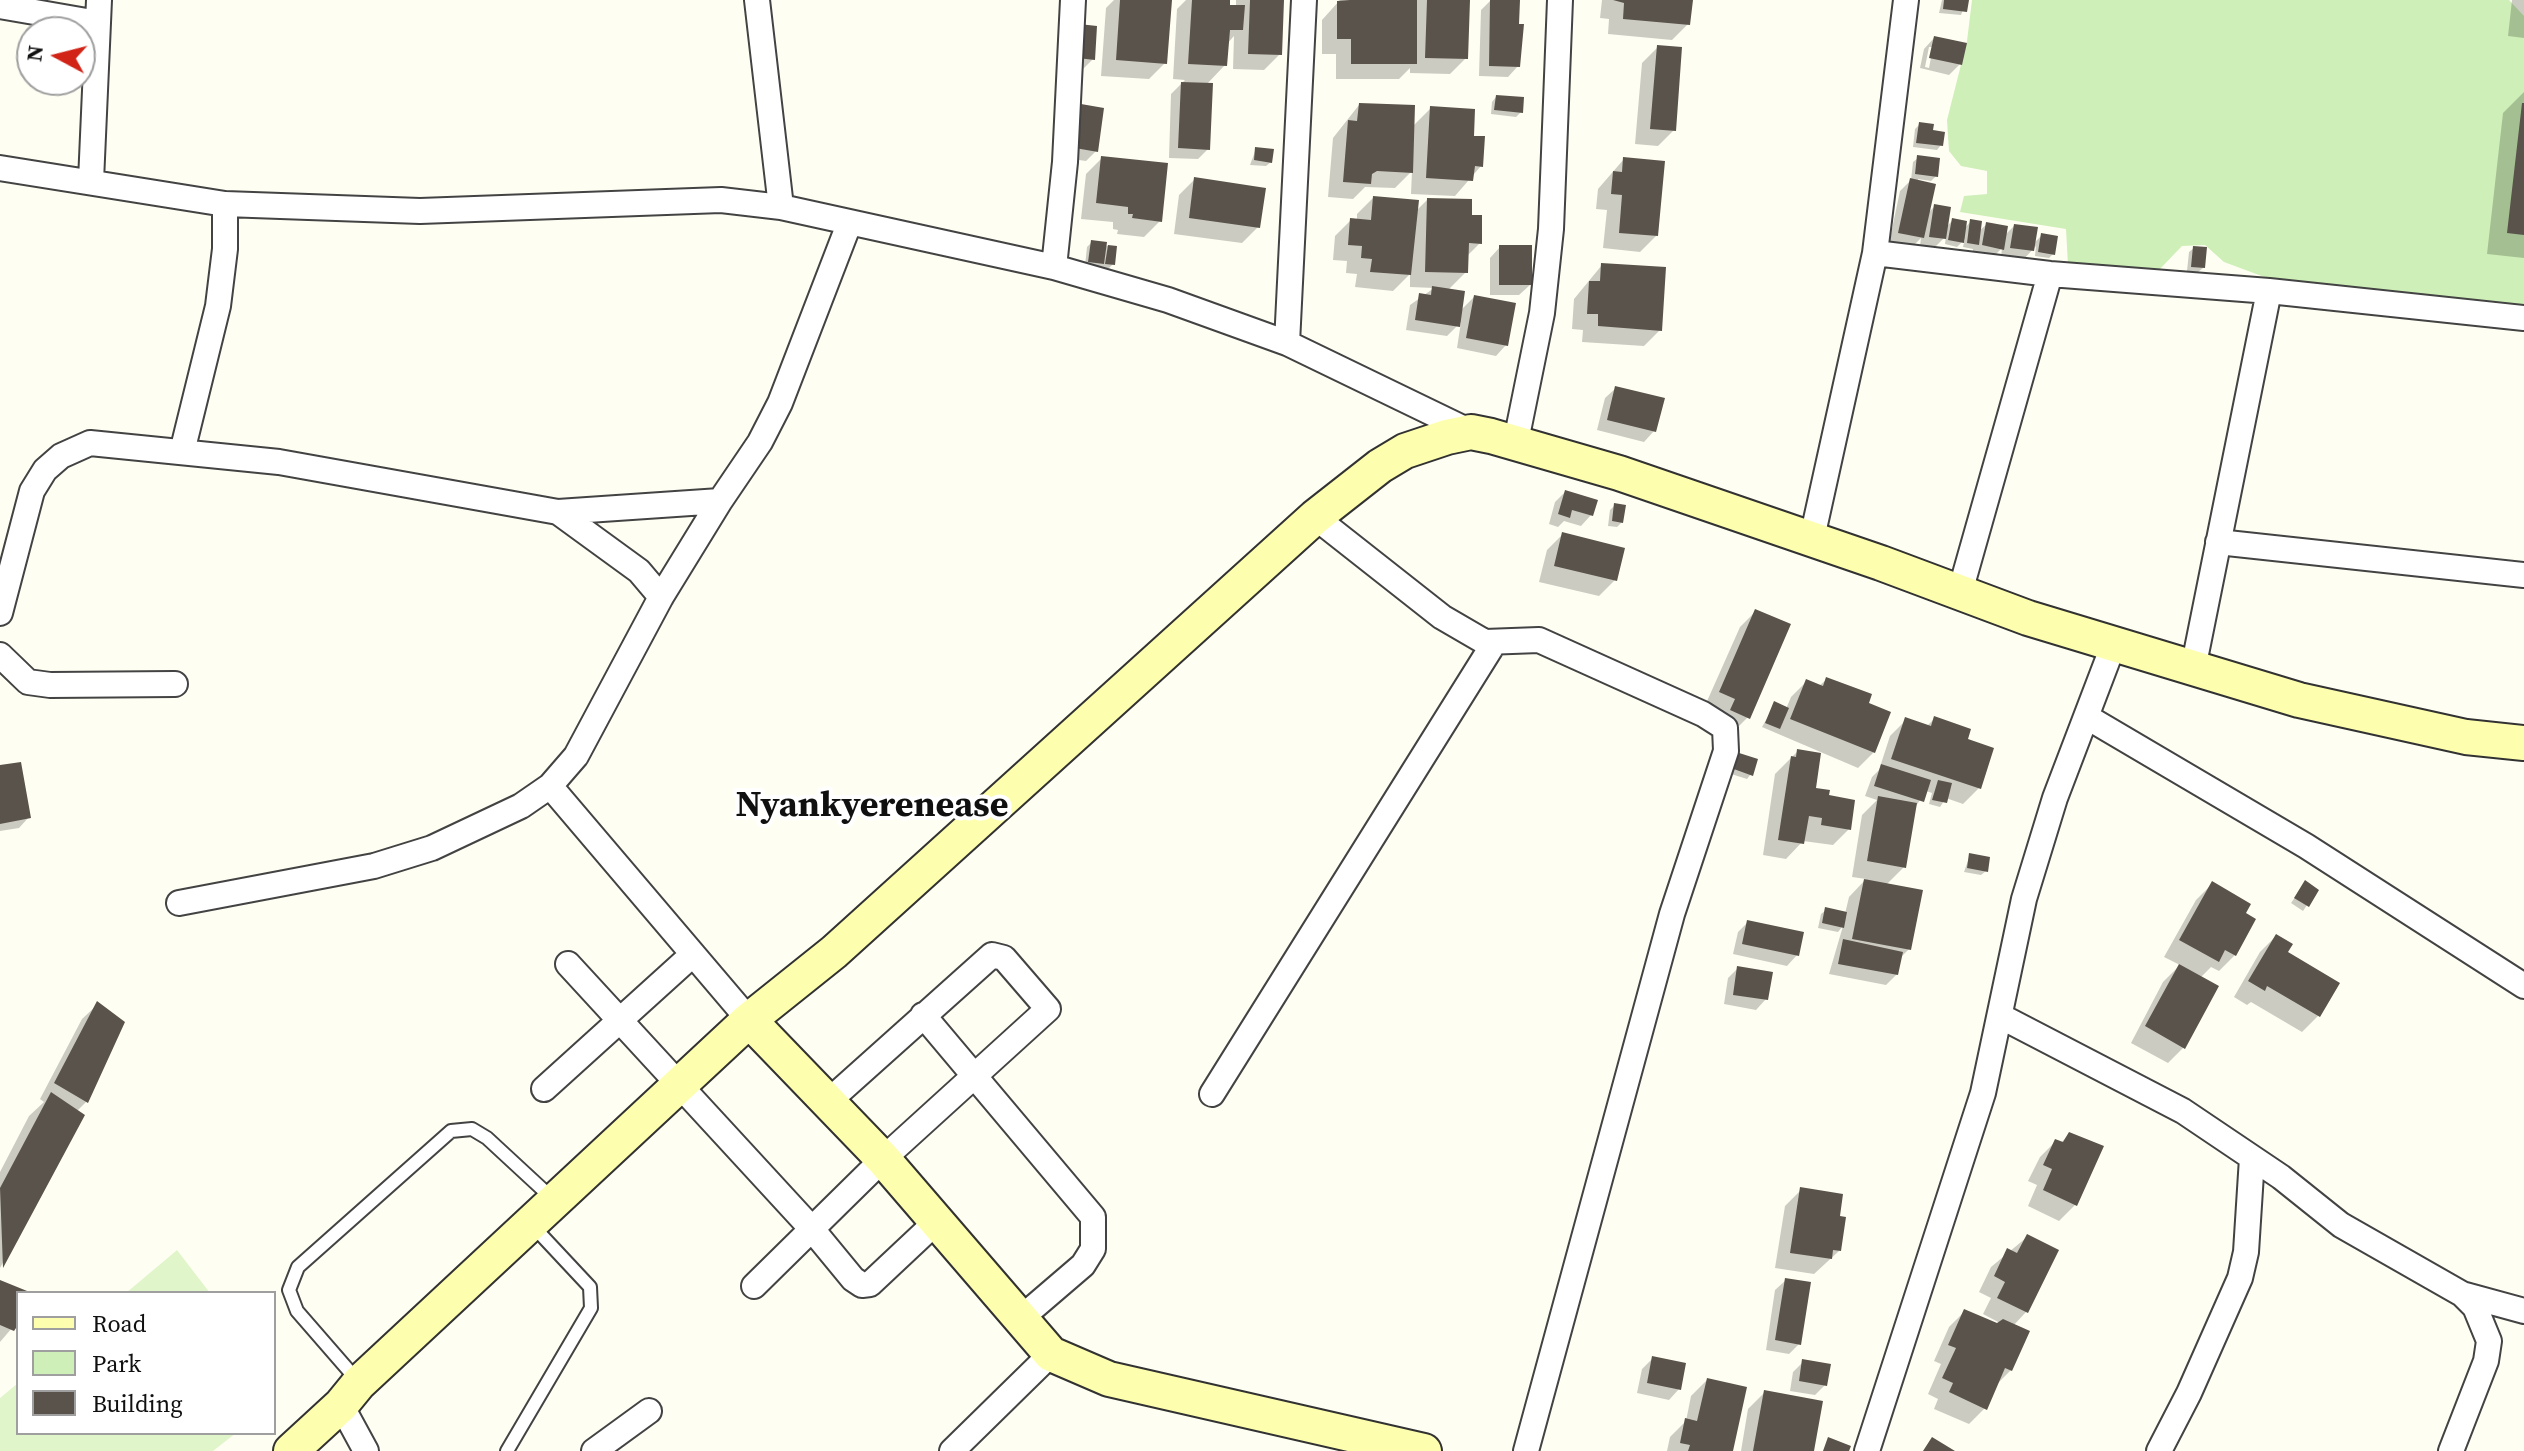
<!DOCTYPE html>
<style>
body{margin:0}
#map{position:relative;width:2524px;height:1451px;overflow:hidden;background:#fffef3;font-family:"Source Serif 4",serif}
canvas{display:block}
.legend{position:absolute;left:16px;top:1291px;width:260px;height:144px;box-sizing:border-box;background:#fff;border:2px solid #9f9f9f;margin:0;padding:10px 14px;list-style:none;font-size:24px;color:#101010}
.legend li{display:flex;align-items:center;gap:16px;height:40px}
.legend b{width:40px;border:2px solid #9f9f9f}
.north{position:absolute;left:16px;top:16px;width:80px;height:80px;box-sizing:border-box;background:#fff;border:2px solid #9f9f9f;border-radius:50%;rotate:277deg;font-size:22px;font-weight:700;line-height:32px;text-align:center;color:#101010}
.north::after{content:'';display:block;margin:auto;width:28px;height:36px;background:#d12417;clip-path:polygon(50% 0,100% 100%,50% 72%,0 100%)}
</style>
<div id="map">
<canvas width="2524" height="1451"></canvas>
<ul class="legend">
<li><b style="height:10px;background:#feffae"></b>Road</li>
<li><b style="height:22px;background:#ceefb7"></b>Park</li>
<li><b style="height:22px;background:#5a534b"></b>Building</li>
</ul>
<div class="north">N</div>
</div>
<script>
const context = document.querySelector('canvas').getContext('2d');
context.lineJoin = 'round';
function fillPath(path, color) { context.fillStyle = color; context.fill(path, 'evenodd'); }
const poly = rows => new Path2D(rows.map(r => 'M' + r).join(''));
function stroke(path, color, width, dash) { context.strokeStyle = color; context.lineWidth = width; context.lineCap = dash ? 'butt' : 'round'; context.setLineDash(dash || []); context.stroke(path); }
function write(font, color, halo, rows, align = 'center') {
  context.font = font + ' "Source Serif 4",serif'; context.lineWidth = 8; context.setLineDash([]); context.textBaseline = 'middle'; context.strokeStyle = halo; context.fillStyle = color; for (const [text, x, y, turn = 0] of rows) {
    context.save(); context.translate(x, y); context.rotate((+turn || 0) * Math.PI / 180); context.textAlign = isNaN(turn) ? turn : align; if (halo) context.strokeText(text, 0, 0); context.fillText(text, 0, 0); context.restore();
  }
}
const green = poly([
 [1972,0,2509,0,2524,16,2524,312,2302,291,2224,262,2205,245,2182,246,2157,272,2068,265,2066,229,1960,212,1964,196,1987,194,1987,171,1961,166,1949,151,1947,120,1967,41]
]);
const pitch = poly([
 [177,1250,210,1293,126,1293],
 [18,1383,18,1433,236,1433,213,1451,0,1451,0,1398]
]);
const shadow = poly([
 [1114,0,1170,0,1165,63,1149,79,1101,76,1106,8],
 [1186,0,1228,0,1228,7,1236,7,1236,0,1282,0,1280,54,1264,70,1233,69,1234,36,1227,44,1225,65,1206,85,1208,149,1198,159,1169,158,1171,94,1185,80,1173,79,1177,9],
 [1340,0,1468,0,1466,58,1450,74,1410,73,1410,68,1399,79,1336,79,1336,54,1322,54,1322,20],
 [1491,0,1518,0,1518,66,1508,77,1479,76,1481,10],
 [1602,0,1691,0,1688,24,1672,40,1608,34,1609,19,1600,18],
 [1967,0,1961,15,1939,13,1942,0],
 [2512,0,2524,0,2524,38,2508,36],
 [1095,28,1093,59,1082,70,1067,68],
 [1934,38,1960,64,1949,75,1920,68,1924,49],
 [1929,47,1933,47,1929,68,1925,67],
 [1658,47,1674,130,1658,146,1635,144,1642,63],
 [2524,92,2524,258,2487,254,2503,113],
 [1496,97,1521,112,1516,117,1491,114,1492,102],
 [1359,105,1412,127,1431,108,1471,138,1481,166,1455,196,1411,194,1412,171,1395,188,1365,187,1353,199,1328,197,1333,138],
 [1081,106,1096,151,1086,161,1065,158,1071,117],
 [1920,124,1941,145,1937,150,1913,147,1915,129],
 [1256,149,1271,162,1266,166,1250,165],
 [1102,158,1160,221,1144,237,1117,234,1118,230,1113,229,1113,222,1081,219,1086,174],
 [1918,158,1936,176,1931,181,1918,179,1927,214,1935,206,1946,227,1952,221,1964,229,1971,221,1979,231,1987,224,2004,236,2014,226,2033,244,2042,235,2053,254,2049,258,2035,256,2036,246,2022,261,2001,257,2002,248,1991,259,1972,255,1973,249,1963,247,1965,239,1957,247,1945,244,1946,236,1934,248,1920,246,1921,238,1911,248,1889,243,1900,191,1911,180,1913,162],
 [1624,159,1656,236,1640,252,1603,248,1607,210,1596,209,1598,189],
 [1195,179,1258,227,1242,243,1174,234,1179,195],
 [1373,198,1415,212,1427,200,1470,217,1480,243,1467,256,1466,272,1448,290,1460,311,1474,297,1506,345,1496,356,1457,348,1461,322,1447,336,1406,330,1410,305,1434,288,1410,287,1410,274,1393,291,1355,287,1357,274,1346,273,1347,261,1333,260,1335,236,1351,220,1357,220,1357,214],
 [1091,243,1115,247,1113,264,1108,269,1085,266,1087,247],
 [1500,247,1530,285,1519,295,1490,295,1490,258],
 [2194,248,2203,268,2198,272,2187,271,2189,252],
 [1602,265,1660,330,1644,346,1582,342,1583,330,1572,329,1574,299],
 [1616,388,1654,431,1644,442,1597,430,1605,398],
 [1565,492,1591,515,1581,526,1564,521,1558,527,1549,524,1555,502],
 [1615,505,1622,522,1617,527,1608,526,1610,510],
 [1563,534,1615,580,1599,596,1539,582,1547,550],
 [1756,611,1748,717,1732,733,1704,708,1740,627],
 [1827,679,1866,704,1874,752,1858,768,1762,727,1775,704,1786,709,1791,697,1807,681,1819,686],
 [1934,719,1966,740,1979,788,1963,804,1946,798,1940,807,1929,804,1932,793,1926,791,1914,809,1904,867,1886,885,1909,949,1900,958,1897,974,1886,985,1829,974,1843,926,1838,932,1818,928,1821,914,1826,910,1845,914,1849,897,1866,879,1852,877,1862,815,1877,800,1865,796,1872,777,1879,770,1890,736,1906,720,1927,726],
 [1798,751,1813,790,1849,829,1833,845,1803,841,1786,859,1763,855,1775,774],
 [1732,759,1751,774,1747,779,1728,773],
 [0,767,29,817,19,828,0,831],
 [1970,855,1986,871,1981,875,1964,872],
 [2305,883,2317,890,2303,911,2291,903],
 [2212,884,2243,914,2235,955,2219,971,2211,967,2200,978,2184,1047,2168,1063,2131,1043,2163,982,2180,965,2164,957,2196,900],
 [1748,922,1797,955,1787,966,1733,954,1738,932],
 [2276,936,2286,953,2337,983,2318,1016,2302,1032,2251,1002,2247,1005,2234,997,2260,952],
 [1738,968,1766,999,1756,1010,1724,1004,1728,978],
 [98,1004,86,1102,76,1112,82,1116,0,1268,0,1172,29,1116,44,1102,40,1099,82,1019],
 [2069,1134,2102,1147,2075,1205,2059,1221,2028,1206,2037,1185,2028,1181,2040,1157,2056,1141,2061,1143],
 [1801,1190,1839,1251,1814,1274,1775,1268,1785,1206],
 [2027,1237,2026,1312,2013,1326,2011,1370,1996,1385,1985,1408,1969,1424,1934,1409,1938,1399,1928,1394,1941,1364,1934,1361,1949,1327,1965,1311,1998,1326,2000,1323,1983,1314,1991,1298,1979,1292,1991,1267],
 [1786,1280,1799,1344,1789,1354,1766,1350,1775,1290],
 [0,1282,27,1293,18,1293,18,1321,0,1342],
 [1653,1358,1679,1389,1669,1400,1637,1393,1642,1369],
 [1803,1362,1825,1385,1815,1395,1790,1391,1793,1372],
 [1707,1380,1731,1451,1667,1451,1670,1437,1686,1421,1691,1396],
 [1764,1393,1812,1451,1741,1451,1748,1409]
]);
const building = poly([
 [1120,0,1172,0,1167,64,1116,60],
 [1192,0,1230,0,1230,5,1245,5,1243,30,1230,30,1227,66,1188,64],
 [1250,0,1284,0,1282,55,1248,54],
 [1350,0,1417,0,1417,64,1351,64,1351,39,1337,39,1337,1],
 [1427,0,1470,0,1468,59,1425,58],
 [1490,0,1520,0,1519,24,1524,24,1520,67,1489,66],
 [1613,0,1693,0,1690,25,1623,19,1624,3],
 [1944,0,1969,0,1967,12,1943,9],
 [1079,24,1097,26,1095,60,1077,58],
 [1934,36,1967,43,1962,65,1929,58],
 [1657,45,1682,47,1676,131,1650,129],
 [1181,82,1213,83,1210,150,1178,148],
 [1496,95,1524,97,1523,113,1494,110],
 [1359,103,1415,105,1413,173,1377,171,1372,174,1371,184,1343,182,1348,120,1357,121],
 [2522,103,2524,103,2524,235,2507,233],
 [1081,104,1104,108,1098,152,1075,148],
 [1430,106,1475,109,1474,136,1485,136,1483,167,1475,166,1473,181,1426,178],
 [1919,122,1934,124,1933,130,1945,132,1943,146,1916,143],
 [1255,147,1274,149,1272,163,1254,160],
 [1917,155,1940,158,1938,177,1915,174],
 [1101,156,1168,163,1162,222,1132,218,1133,214,1128,214,1128,207,1096,203],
 [1623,157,1665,161,1658,236,1619,233,1622,195,1611,194,1613,171,1622,172],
 [1194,177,1266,188,1260,228,1189,218],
 [1910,178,1936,184,1924,238,1898,233],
 [1373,196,1419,200,1411,275,1370,272,1372,259,1361,258,1362,246,1348,245,1350,218,1371,220],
 [1427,198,1472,199,1472,215,1482,215,1482,244,1469,243,1468,273,1425,272],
 [1934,204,1951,207,1946,239,1929,237],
 [1952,218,1967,221,1964,243,1948,240],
 [1970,219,1982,221,1979,245,1967,243],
 [1986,222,2008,226,2004,250,1982,245],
 [2014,224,2038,227,2034,251,2010,248],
 [2041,233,2058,236,2055,255,2038,252],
 [1091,240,1107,242,1104,264,1088,262],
 [1108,245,1117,246,1115,265,1105,264],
 [1499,245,1532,245,1532,285,1499,285],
 [2193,246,2207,247,2205,268,2191,267],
 [1601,263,1666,267,1662,331,1598,326,1598,314,1587,314,1589,281,1600,281],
 [1432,286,1465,291,1460,327,1415,320,1419,293,1431,295],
 [1474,295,1516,303,1508,346,1466,338],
 [1615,386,1665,398,1656,432,1607,420],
 [1565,490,1598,500,1593,516,1572,510,1570,518,1558,514],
 [1614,503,1626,505,1623,523,1612,521],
 [1562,532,1625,548,1617,581,1554,566],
 [1755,609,1791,624,1750,719,1730,710,1735,699,1719,692],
 [1826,677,1872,694,1869,703,1891,712,1875,753,1790,719,1806,679,1823,686],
 [1774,701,1789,708,1780,729,1765,723],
 [1934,716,1971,729,1968,739,1994,748,1981,789,1891,759,1905,717,1931,726],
 [1797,749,1821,753,1816,788,1830,790,1829,795,1855,800,1851,830,1821,825,1822,818,1809,816,1804,844,1778,840,1791,756,1796,757],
 [1736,752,1758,759,1753,776,1731,768],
 [21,762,31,818,0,824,0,765],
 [1881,764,1931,780,1924,802,1874,786],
 [1938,780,1952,783,1947,803,1932,800],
 [1878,796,1917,803,1906,868,1867,861],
 [1969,853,1990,857,1988,872,1967,868],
 [1864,879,1923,890,1911,950,1852,939],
 [2305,880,2319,890,2309,907,2294,898],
 [2212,881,2251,904,2246,913,2256,919,2236,956,2225,950,2219,962,2179,940],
 [1825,907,1847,912,1844,928,1822,923],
 [1747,920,1804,932,1799,956,1742,944],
 [2276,934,2293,944,2288,952,2340,983,2320,1017,2267,986,2265,991,2248,981],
 [1843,939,1903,952,1898,975,1838,964],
 [2179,964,2219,986,2185,1049,2145,1026],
 [1737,966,1773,972,1768,1000,1733,995],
 [97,1001,125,1022,88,1103,54,1083],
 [51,1092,85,1115,3,1268,0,1188],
 [2069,1132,2104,1146,2077,1206,2043,1190,2052,1169,2043,1165,2055,1139,2063,1142],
 [1800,1187,1843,1194,1840,1216,1846,1217,1841,1251,1833,1250,1832,1259,1790,1253],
 [2027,1234,2059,1250,2028,1313,1997,1298,2005,1282,1994,1276,2007,1248,2017,1253],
 [1785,1278,1811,1282,1801,1345,1775,1340],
 [0,1280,32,1293,18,1293,18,1325,14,1331,0,1325],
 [1964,1309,1997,1323,2003,1319,2030,1331,2012,1371,2005,1368,1987,1410,1949,1392,1953,1383,1942,1378,1956,1348,1948,1345],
 [1652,1356,1686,1363,1681,1390,1647,1383],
 [1802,1359,1831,1364,1827,1386,1799,1381],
 [1707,1378,1747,1387,1733,1451,1688,1451,1690,1445,1680,1443,1685,1418,1697,1421],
 [1764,1390,1823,1401,1814,1451,1753,1451],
 [1828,1437,1851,1446,1849,1451,1823,1451],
 [1932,1437,1955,1451,1923,1451]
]);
const lane = poly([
 [357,1380,297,1311,289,1290,298,1267,451,1131,472,1129,487,1138,554,1200],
 [507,1451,591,1308,590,1287,532,1225]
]);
const street = poly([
 [757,0,781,207],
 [0,6,98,23],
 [0,168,225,204,420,211,721,200,781,207,1054,267,1168,300,1287,343,1471,432],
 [91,181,99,0],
 [1875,253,2050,274,2269,291,2524,318],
 [1054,267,1065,162,1073,0],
 [1287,343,1304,0],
 [1516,441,1542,313,1551,229,1560,0],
 [182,452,218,306,225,249,225,204],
 [558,512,639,571,661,597],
 [1315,517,1442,617,1485,642,1539,640,1703,714,1725,728,1726,751,1672,914,1526,1451],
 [1812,538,1875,253,1906,0],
 [2218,542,2524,575],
 [1960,592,2050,274],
 [0,613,32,491,45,470,61,456,90,443,279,462,558,512,720,501,760,442,780,403,849,224],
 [0,655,28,682,50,685,175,684],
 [2193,669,2269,291],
 [2087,717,2306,846,2524,986],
 [550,786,749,1020],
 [179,903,374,866,432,848,521,806,550,786,576,756,661,597,720,501],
 [568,964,811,1228,853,1279,862,1285,870,1284,935,1223],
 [923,1015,1093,1217,1093,1249,1083,1265,1020,1319],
 [2002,1017,2183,1111,2281,1177,2341,1225,2462,1294,2475,1307,2489,1341,2486,1361,2451,1451],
 [544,1089,691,956],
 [1212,1094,1494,643],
 [754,1286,883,1159,1048,1009,1004,958,992,955,830,1100],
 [2462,1294,2524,1311],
 [341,1405,366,1451],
 [594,1451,649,1411],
 [952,1451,1051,1354],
 [1867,1451,1983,1093,2024,899,2055,798,2113,646],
 [2159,1451,2189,1393,2240,1278,2246,1252,2252,1158]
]);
const secondary = poly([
 [749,1020,883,1159,1051,1354,1109,1379,1424,1451],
 [291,1451,341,1405,359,1383,749,1020,834,952,1315,517,1380,466,1405,451,1447,437,1471,432,1491,436,1619,473,1881,563,2028,618,2299,700,2466,737,2524,743]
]);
const districtNames = [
 ["Nyankyerenease",872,807]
];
fillPath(green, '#ceefb7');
fillPath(pitch, '#e1f5ca');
fillPath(shadow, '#0003');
fillPath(building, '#5a534b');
stroke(lane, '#434343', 16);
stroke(street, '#434343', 28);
stroke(secondary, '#323232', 38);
stroke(lane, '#fff', 12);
stroke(street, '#fff', 24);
stroke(secondary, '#feffae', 34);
write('bold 36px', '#101010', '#fff', districtNames);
</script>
